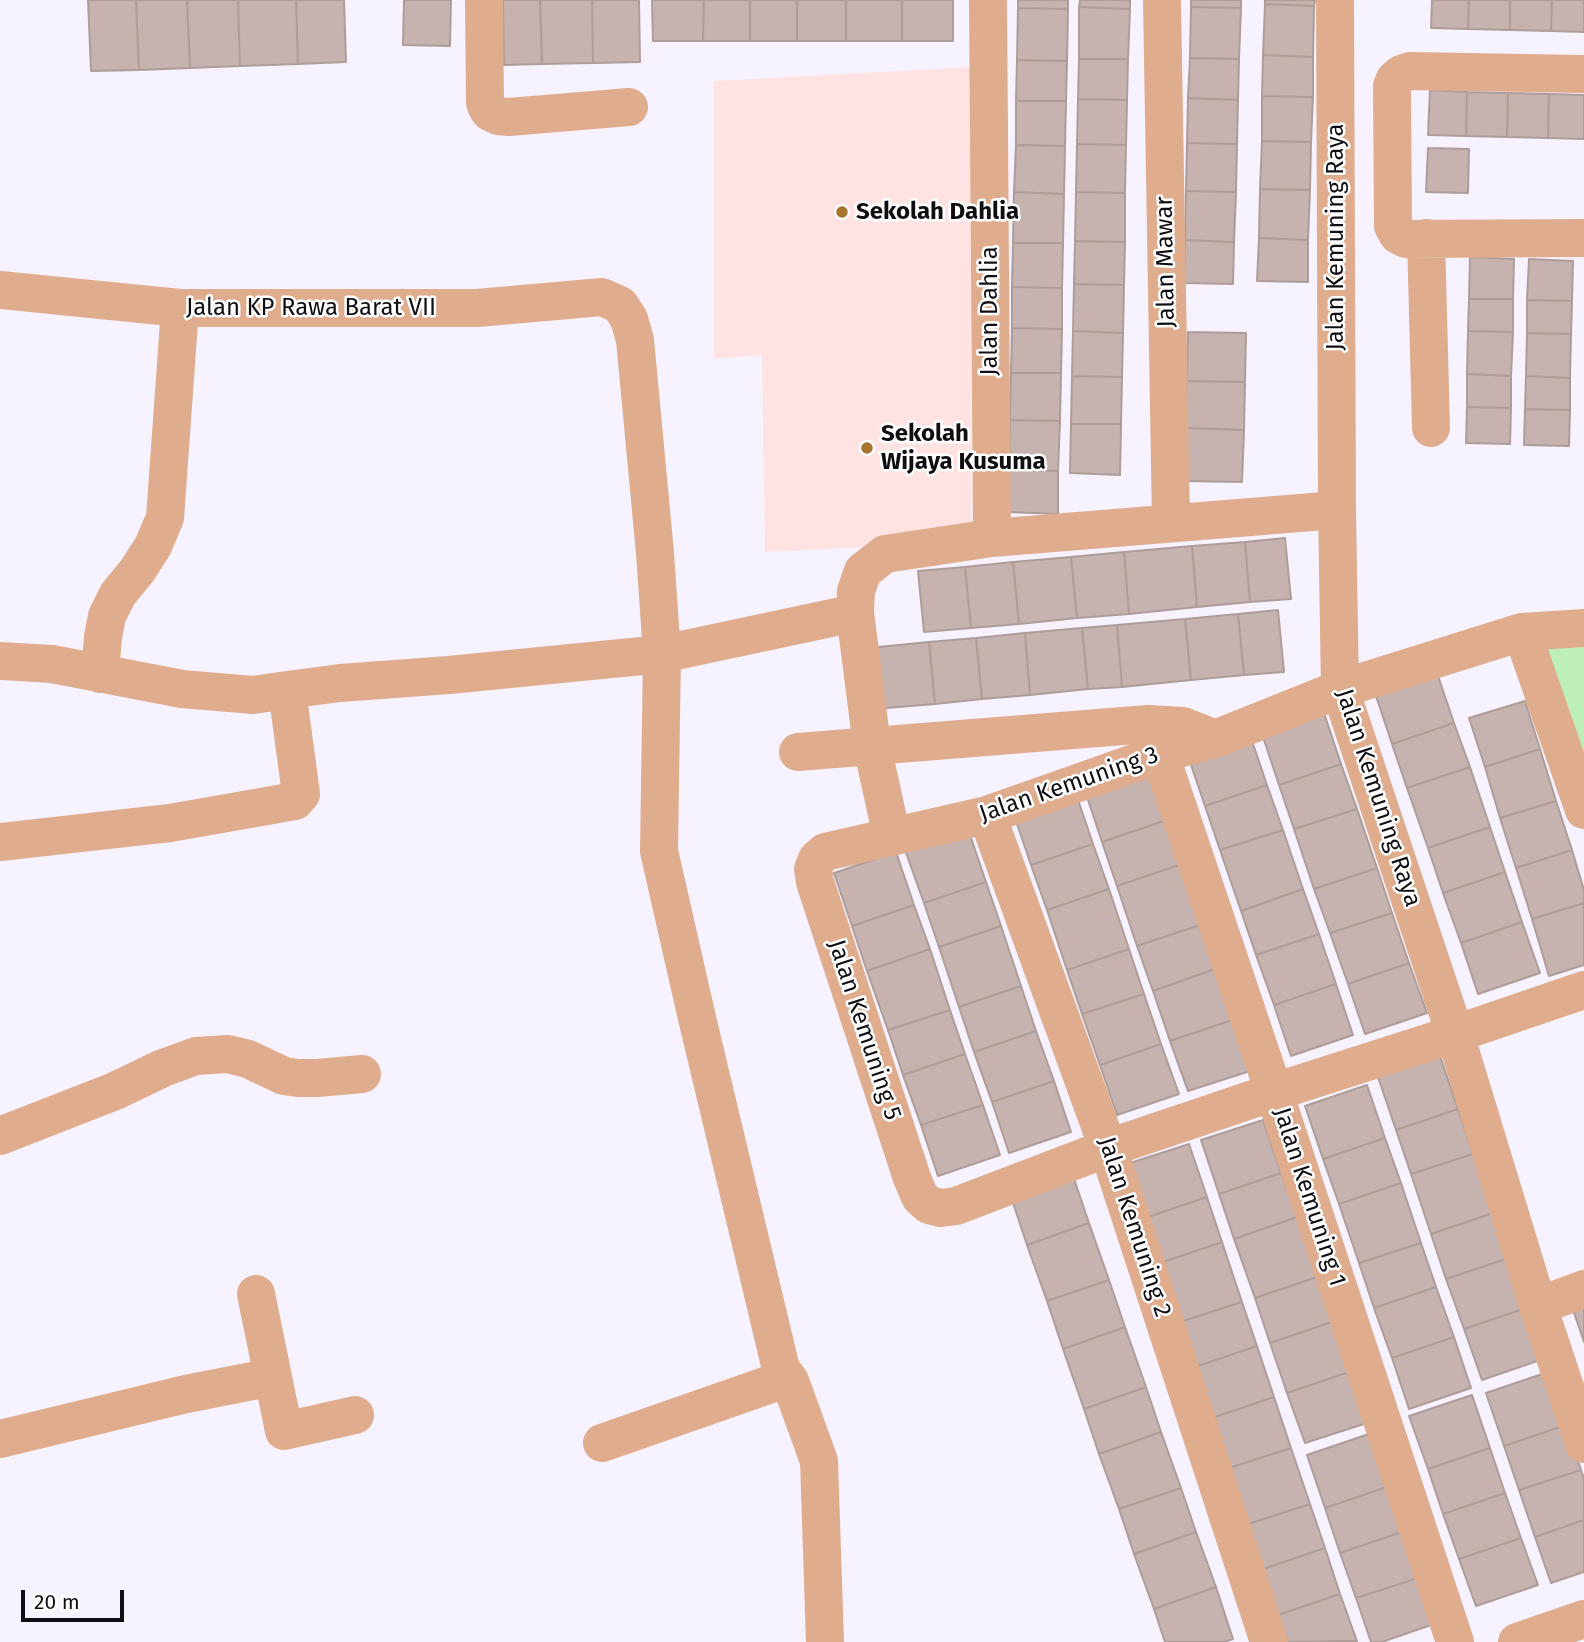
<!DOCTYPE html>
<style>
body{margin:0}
#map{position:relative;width:1584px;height:1642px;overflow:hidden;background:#f7f2ff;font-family:"Fira Sans",sans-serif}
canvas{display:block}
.scale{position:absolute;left:21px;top:1590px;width:103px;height:32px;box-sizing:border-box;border:4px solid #100e13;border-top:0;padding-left:9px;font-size:21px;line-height:24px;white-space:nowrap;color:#100e13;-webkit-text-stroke:5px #fff;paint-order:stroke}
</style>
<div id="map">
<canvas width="1584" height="1642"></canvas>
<div class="scale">20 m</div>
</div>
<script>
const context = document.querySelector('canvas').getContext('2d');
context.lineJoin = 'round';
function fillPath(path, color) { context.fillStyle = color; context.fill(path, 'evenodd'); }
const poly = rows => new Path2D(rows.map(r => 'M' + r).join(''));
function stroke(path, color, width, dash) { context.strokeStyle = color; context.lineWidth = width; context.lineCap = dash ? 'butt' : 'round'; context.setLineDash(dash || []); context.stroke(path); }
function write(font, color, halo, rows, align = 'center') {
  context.font = font + ' "Fira Sans",sans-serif'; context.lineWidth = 5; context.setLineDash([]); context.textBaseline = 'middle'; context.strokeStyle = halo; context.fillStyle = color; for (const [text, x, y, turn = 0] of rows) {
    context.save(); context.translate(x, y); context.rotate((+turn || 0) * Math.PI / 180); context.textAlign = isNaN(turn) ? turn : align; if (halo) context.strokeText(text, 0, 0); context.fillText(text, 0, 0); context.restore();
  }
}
const education = poly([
 [971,67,971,542,765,552,762,355,714,359,714,81]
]);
const green = poly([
 [1584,628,1584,810,1522,632]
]);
const building = poly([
 [88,0,136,0,139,70,91,71,88,0],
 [136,0,187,0,190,68,139,70,136,0],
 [187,0,238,0,240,66,190,68,187,0],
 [238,0,296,0,298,64,240,66,238,0],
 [296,0,344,0,346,62,298,64,296,0],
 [404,0,451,0,450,46,403,45,404,0],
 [503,0,540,0,542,64,504,65,503,0],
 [540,0,592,0,593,63,542,64,540,0],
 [592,0,639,0,640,62,593,63,592,0],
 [652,0,704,0,703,41,653,41,652,0],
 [704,0,750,0,750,41,703,41,704,0],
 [750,0,797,0,797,41,750,41,750,0],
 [797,0,846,0,846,41,797,41,797,0],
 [846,0,902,0,902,41,846,41,846,0],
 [902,0,953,0,953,41,902,41,902,0],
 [1018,0,1068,0,1068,9,1018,8,1018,0],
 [1080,0,1130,0,1130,9,1079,7,1080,0],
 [1191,0,1241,0,1241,8,1191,7,1191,0],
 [1265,0,1315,0,1314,6,1265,4,1265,0],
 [1432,0,1469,0,1468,29,1431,28,1432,0],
 [1469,0,1510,0,1510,30,1468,29,1469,0],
 [1510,0,1552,0,1551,31,1510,30,1510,0],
 [1552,0,1584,0,1584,32,1551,31,1552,0],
 [1265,4,1314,6,1313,57,1263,55,1265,4],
 [1079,7,1130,9,1128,59,1079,59,1079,7],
 [1191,7,1241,8,1239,59,1190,58,1191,7],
 [1018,8,1068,9,1067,61,1017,60,1018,8],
 [1263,55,1313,57,1313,97,1262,96,1263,55],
 [1190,58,1239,59,1238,100,1188,98,1190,58],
 [1079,59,1128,59,1127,100,1078,99,1079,59],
 [1017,60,1067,61,1066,101,1016,101,1017,60],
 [1430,90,1467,92,1466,136,1428,135,1430,90],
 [1467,92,1508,93,1507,137,1466,136,1467,92],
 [1508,93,1549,94,1548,138,1507,137,1508,93],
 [1549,94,1584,95,1584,139,1548,138,1549,94],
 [1262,96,1313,97,1311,142,1262,141,1262,96],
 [1188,98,1238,100,1237,144,1187,143,1188,98],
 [1078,99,1127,100,1126,145,1077,144,1078,99],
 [1016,101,1066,101,1065,146,1016,145,1016,101],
 [1262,141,1311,142,1310,190,1260,189,1262,141],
 [1187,143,1237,144,1236,192,1186,191,1187,143],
 [1077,144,1126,145,1125,193,1076,192,1077,144],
 [1016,145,1065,146,1064,194,1014,192,1016,145],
 [1428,148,1469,149,1468,193,1426,192,1428,148],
 [1260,189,1310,190,1308,240,1259,238,1260,189],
 [1186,191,1236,192,1234,242,1185,240,1186,191],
 [1014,192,1064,194,1063,243,1013,243,1014,192],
 [1076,192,1125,193,1125,242,1075,241,1076,192],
 [1259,238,1308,240,1308,282,1257,281,1259,238],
 [1185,240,1234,242,1233,284,1184,283,1185,240],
 [1075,241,1125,242,1124,285,1074,284,1075,241],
 [1013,243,1063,243,1062,288,1012,287,1013,243],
 [1470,257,1514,259,1513,299,1469,299,1470,257],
 [1529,259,1573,261,1572,301,1527,300,1529,259],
 [1074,284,1124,285,1123,333,1073,331,1074,284],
 [1012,287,1062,288,1062,329,1012,328,1012,287],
 [1469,299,1513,299,1513,332,1468,331,1469,299],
 [1527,300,1572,301,1571,334,1527,333,1527,300],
 [1012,328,1062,329,1061,373,1011,373,1012,328],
 [1073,331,1123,333,1122,377,1072,376,1073,331],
 [1468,331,1513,332,1511,376,1467,374,1468,331],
 [1188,332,1246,333,1245,382,1187,381,1188,332],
 [1527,333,1571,334,1570,378,1526,376,1527,333],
 [1011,373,1061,373,1060,421,1010,420,1011,373],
 [1467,374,1511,376,1511,408,1467,407,1467,374],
 [1072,376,1122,377,1121,424,1071,424,1072,376],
 [1526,376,1570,378,1570,410,1525,409,1526,376],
 [1187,381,1245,382,1244,430,1187,428,1187,381],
 [1467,407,1511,408,1510,444,1466,443,1467,407],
 [1525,409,1570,410,1569,446,1524,445,1525,409],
 [1010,420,1060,421,1058,471,1009,470,1010,420],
 [1071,424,1121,424,1120,475,1070,473,1071,424],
 [1187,428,1244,430,1242,482,1185,481,1187,428],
 [1009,470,1058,471,1058,514,1008,512,1009,470],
 [1285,538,1291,599,1250,602,1245,542,1285,538],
 [1245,542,1250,602,1197,607,1192,546,1245,542],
 [1192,546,1197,607,1129,614,1124,552,1192,546],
 [1124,552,1129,614,1077,618,1071,557,1124,552],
 [1071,557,1077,618,1019,624,1013,562,1071,557],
 [1013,562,1019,624,971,628,965,567,1013,562],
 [965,567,971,628,924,632,918,571,965,567],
 [1278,610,1284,672,1244,675,1238,614,1278,610],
 [1238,614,1244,675,1191,680,1185,619,1238,614],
 [1185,619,1191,680,1122,687,1117,625,1185,619],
 [1117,625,1122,687,1088,689,1082,628,1117,625],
 [1082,628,1088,689,1030,695,1025,633,1082,628],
 [1025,633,1030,695,982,699,976,638,1025,633],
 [976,638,982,699,935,704,929,642,976,638],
 [929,642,935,704,874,709,868,648,929,642],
 [1436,670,1454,723,1392,744,1374,690,1436,670],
 [1525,701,1540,749,1485,767,1469,718,1525,701],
 [1323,710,1341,764,1279,785,1261,731,1323,710],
 [1454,723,1470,767,1407,788,1392,744,1454,723],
 [1249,732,1267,785,1205,806,1187,753,1249,732],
 [1540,749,1556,801,1500,818,1485,767,1540,749],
 [1341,764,1357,809,1294,829,1279,785,1341,764],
 [1470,767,1490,827,1428,848,1407,788,1470,767],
 [1146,768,1164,821,1102,842,1084,788,1146,768],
 [1267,785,1283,830,1220,850,1205,806,1267,785],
 [1075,791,1093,844,1031,865,1013,812,1075,791],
 [1556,801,1572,850,1516,868,1500,818,1556,801],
 [1357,809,1377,868,1314,889,1294,829,1357,809],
 [1164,821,1179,865,1117,886,1102,842,1164,821],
 [1490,827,1505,872,1443,893,1428,848,1490,827],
 [968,829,986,882,924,903,905,850,968,829],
 [1283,830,1303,889,1241,911,1220,850,1283,830],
 [1093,844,1109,889,1047,910,1031,865,1093,844],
 [1572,850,1584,890,1584,903,1532,919,1516,868,1572,850],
 [896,852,914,905,852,926,834,873,896,852],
 [1179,865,1200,925,1137,946,1117,886,1179,865],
 [1377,868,1392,913,1330,933,1314,889,1377,868],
 [1505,872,1522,922,1461,943,1443,893,1505,872],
 [986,882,1001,926,939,947,924,903,986,882],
 [1109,889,1129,949,1067,970,1047,910,1109,889],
 [1303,889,1319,934,1256,955,1241,911,1303,889],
 [1584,903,1584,965,1549,976,1532,919,1584,903],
 [914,905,930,949,867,971,852,926,914,905],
 [1392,913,1409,963,1348,984,1330,933,1392,913],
 [1522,922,1540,973,1478,994,1461,943,1522,922],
 [1200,925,1215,969,1153,991,1137,946,1200,925],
 [1001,926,1021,986,959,1007,939,947,1001,926],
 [1319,934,1336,984,1274,1005,1256,955,1319,934],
 [930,949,950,1010,888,1030,867,971,930,949],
 [1129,949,1144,994,1082,1014,1067,970,1129,949],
 [1409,963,1427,1013,1365,1034,1348,984,1409,963],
 [1215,969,1232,1020,1170,1041,1153,991,1215,969],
 [1336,984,1353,1035,1291,1056,1274,1005,1336,984],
 [1021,986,1036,1031,974,1052,959,1007,1021,986],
 [1144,994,1161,1044,1100,1065,1082,1014,1144,994],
 [950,1010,965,1054,903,1075,888,1030,950,1010],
 [1232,1020,1250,1071,1188,1091,1170,1041,1232,1020],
 [1036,1031,1054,1081,992,1102,974,1052,1036,1031],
 [1161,1044,1179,1094,1117,1115,1100,1065,1161,1044],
 [965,1054,983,1105,921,1125,903,1075,965,1054],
 [1440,1056,1458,1109,1396,1130,1378,1077,1440,1056],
 [1054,1081,1071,1132,1009,1153,992,1102,1054,1081],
 [1367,1085,1385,1138,1323,1159,1305,1106,1367,1085],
 [983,1105,1000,1155,938,1176,921,1125,983,1105],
 [1458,1109,1473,1154,1411,1174,1396,1130,1458,1109],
 [1263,1120,1281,1173,1219,1194,1201,1140,1263,1120],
 [1385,1138,1401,1183,1339,1204,1323,1159,1385,1138],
 [1189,1144,1207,1197,1145,1218,1127,1164,1189,1144],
 [1473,1154,1493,1213,1431,1234,1411,1174,1473,1154],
 [1071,1170,1089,1223,1027,1245,1009,1191,1071,1170],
 [1281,1173,1297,1217,1234,1239,1219,1194,1281,1173],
 [1401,1183,1421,1243,1359,1263,1339,1204,1401,1183],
 [1207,1197,1222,1242,1160,1263,1145,1218,1207,1197],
 [1493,1213,1509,1258,1446,1279,1431,1234,1493,1213],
 [1297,1217,1317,1277,1255,1298,1234,1239,1297,1217],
 [1089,1223,1109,1280,1047,1301,1027,1245,1089,1223],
 [1222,1242,1242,1302,1180,1322,1160,1263,1222,1242],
 [1421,1243,1436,1287,1374,1308,1359,1263,1421,1243],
 [1509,1258,1526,1308,1464,1329,1446,1279,1509,1258],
 [1317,1277,1332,1322,1270,1343,1255,1298,1317,1277],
 [1109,1280,1125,1327,1063,1349,1047,1301,1109,1280],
 [1436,1287,1454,1337,1392,1358,1374,1308,1436,1287],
 [1584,1297,1584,1342,1570,1301,1584,1297],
 [1242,1302,1257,1346,1195,1367,1180,1322,1242,1302],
 [1526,1308,1543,1359,1482,1380,1464,1329,1526,1308],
 [1332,1322,1349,1372,1287,1393,1270,1343,1332,1322],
 [1125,1327,1146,1387,1084,1409,1063,1349,1125,1327],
 [1454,1337,1471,1388,1409,1409,1392,1358,1454,1337],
 [1257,1346,1274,1397,1212,1418,1195,1367,1257,1346],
 [1349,1372,1367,1423,1305,1443,1287,1393,1349,1372],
 [1548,1372,1566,1425,1504,1446,1486,1393,1548,1372],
 [1146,1387,1161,1432,1099,1454,1084,1409,1146,1387],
 [1472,1395,1490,1448,1428,1469,1409,1416,1472,1395],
 [1274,1397,1291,1448,1229,1468,1212,1418,1274,1397],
 [1566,1425,1581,1470,1519,1490,1504,1446,1566,1425],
 [1161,1432,1181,1488,1119,1509,1099,1454,1161,1432],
 [1369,1434,1387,1487,1325,1508,1307,1455,1369,1434],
 [1291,1448,1310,1504,1248,1524,1229,1468,1291,1448],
 [1490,1448,1505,1493,1443,1514,1428,1469,1490,1448],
 [1581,1470,1584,1478,1584,1520,1535,1537,1519,1490,1581,1470],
 [1387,1487,1402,1532,1340,1553,1325,1508,1387,1487],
 [1181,1488,1196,1532,1134,1554,1119,1509,1181,1488],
 [1505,1493,1521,1538,1459,1559,1443,1514,1505,1493],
 [1310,1504,1325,1548,1263,1569,1248,1524,1310,1504],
 [1584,1520,1584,1572,1551,1583,1535,1537,1584,1520],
 [1196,1532,1216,1587,1154,1609,1134,1554,1196,1532],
 [1402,1532,1418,1578,1356,1598,1340,1553,1402,1532],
 [1521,1538,1538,1585,1476,1606,1459,1559,1521,1538],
 [1325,1548,1340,1594,1278,1615,1263,1569,1325,1548],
 [1418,1578,1434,1624,1382,1642,1371,1642,1356,1598,1418,1578],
 [1216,1587,1233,1639,1224,1642,1165,1642,1154,1609,1216,1587],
 [1340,1594,1357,1641,1288,1642,1278,1615,1340,1594]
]);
const street = poly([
 [484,0,485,103,487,108,490,112,498,116,509,117,629,107],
 [988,0,992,538],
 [1162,0,1171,523],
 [1335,0,1337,510,1340,689,1455,1034,1538,1306,1584,1444],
 [1584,74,1410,71,1401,74,1395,79,1392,86,1393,226,1398,235,1406,239,1584,238],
 [1426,238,1431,428],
 [0,290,180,308,477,308,602,297,620,305,629,319,635,340,655,553,662,654,659,851,697,1018,781,1369,790,1381,819,1461,825,1642],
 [1584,628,1522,632,1340,689,1215,739,1160,754,987,815,825,852,817,859,813,869,815,882,912,1178,920,1197,929,1205,941,1208,956,1206,1108,1148,1274,1092,1455,1034,1584,990],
 [1522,632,1584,810],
 [0,661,52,664,182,689,253,695,287,690],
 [100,674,103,637,107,616,118,594,137,571,153,546,165,518,180,308],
 [798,752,1148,724,1183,726,1213,738],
 [1160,754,1274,1092,1455,1642],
 [987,815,1108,1148,1269,1642],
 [892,837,872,746,855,613,856,591,863,571,885,554,992,538,1337,510],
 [0,842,170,823,295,801,301,794,287,690,340,683,449,675,662,654,855,613],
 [0,1136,115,1091,163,1068,196,1056,228,1054,248,1059,284,1076,298,1078,317,1078,362,1074],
 [256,1294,284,1431,355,1415],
 [1538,1306,1584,1289],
 [0,1439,186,1394,273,1377],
 [602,1443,771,1384,790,1381],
 [1517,1642,1584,1619]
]);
const markers = [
 [842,212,7,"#a7742c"],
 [867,448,7,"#a7742c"]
];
const poiNames = [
 ["Sekolah Dahlia",856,212],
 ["Sekolah",881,434],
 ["Wijaya Kusuma",881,462]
];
const streetNames = [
 ["Jalan Kemuning Raya",1336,237,-90],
 ["Jalan Mawar",1166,262,-91],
 ["Jalan KP Rawa Barat VII",311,308],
 ["Jalan Dahlia",990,311,-90],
 ["Jalan Kemuning 3",1069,785,-19],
 ["Jalan Kemuning Raya",1378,798,72],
 ["Jalan Kemuning 5",864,1030,72],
 ["Jalan Kemuning 1",1309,1197,72],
 ["Jalan Kemuning 2",1134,1227,72]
];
fillPath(education, '#fee3e2');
fillPath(green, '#beefb7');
fillPath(building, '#c6b3af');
stroke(building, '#ae9c98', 2);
stroke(street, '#dfad8d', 38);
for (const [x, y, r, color] of markers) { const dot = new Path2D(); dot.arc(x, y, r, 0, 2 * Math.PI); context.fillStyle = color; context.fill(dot); stroke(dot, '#fff', 2.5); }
write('bold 24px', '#100e13', '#fff', poiNames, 'left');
write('24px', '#100e13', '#fff', streetNames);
</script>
